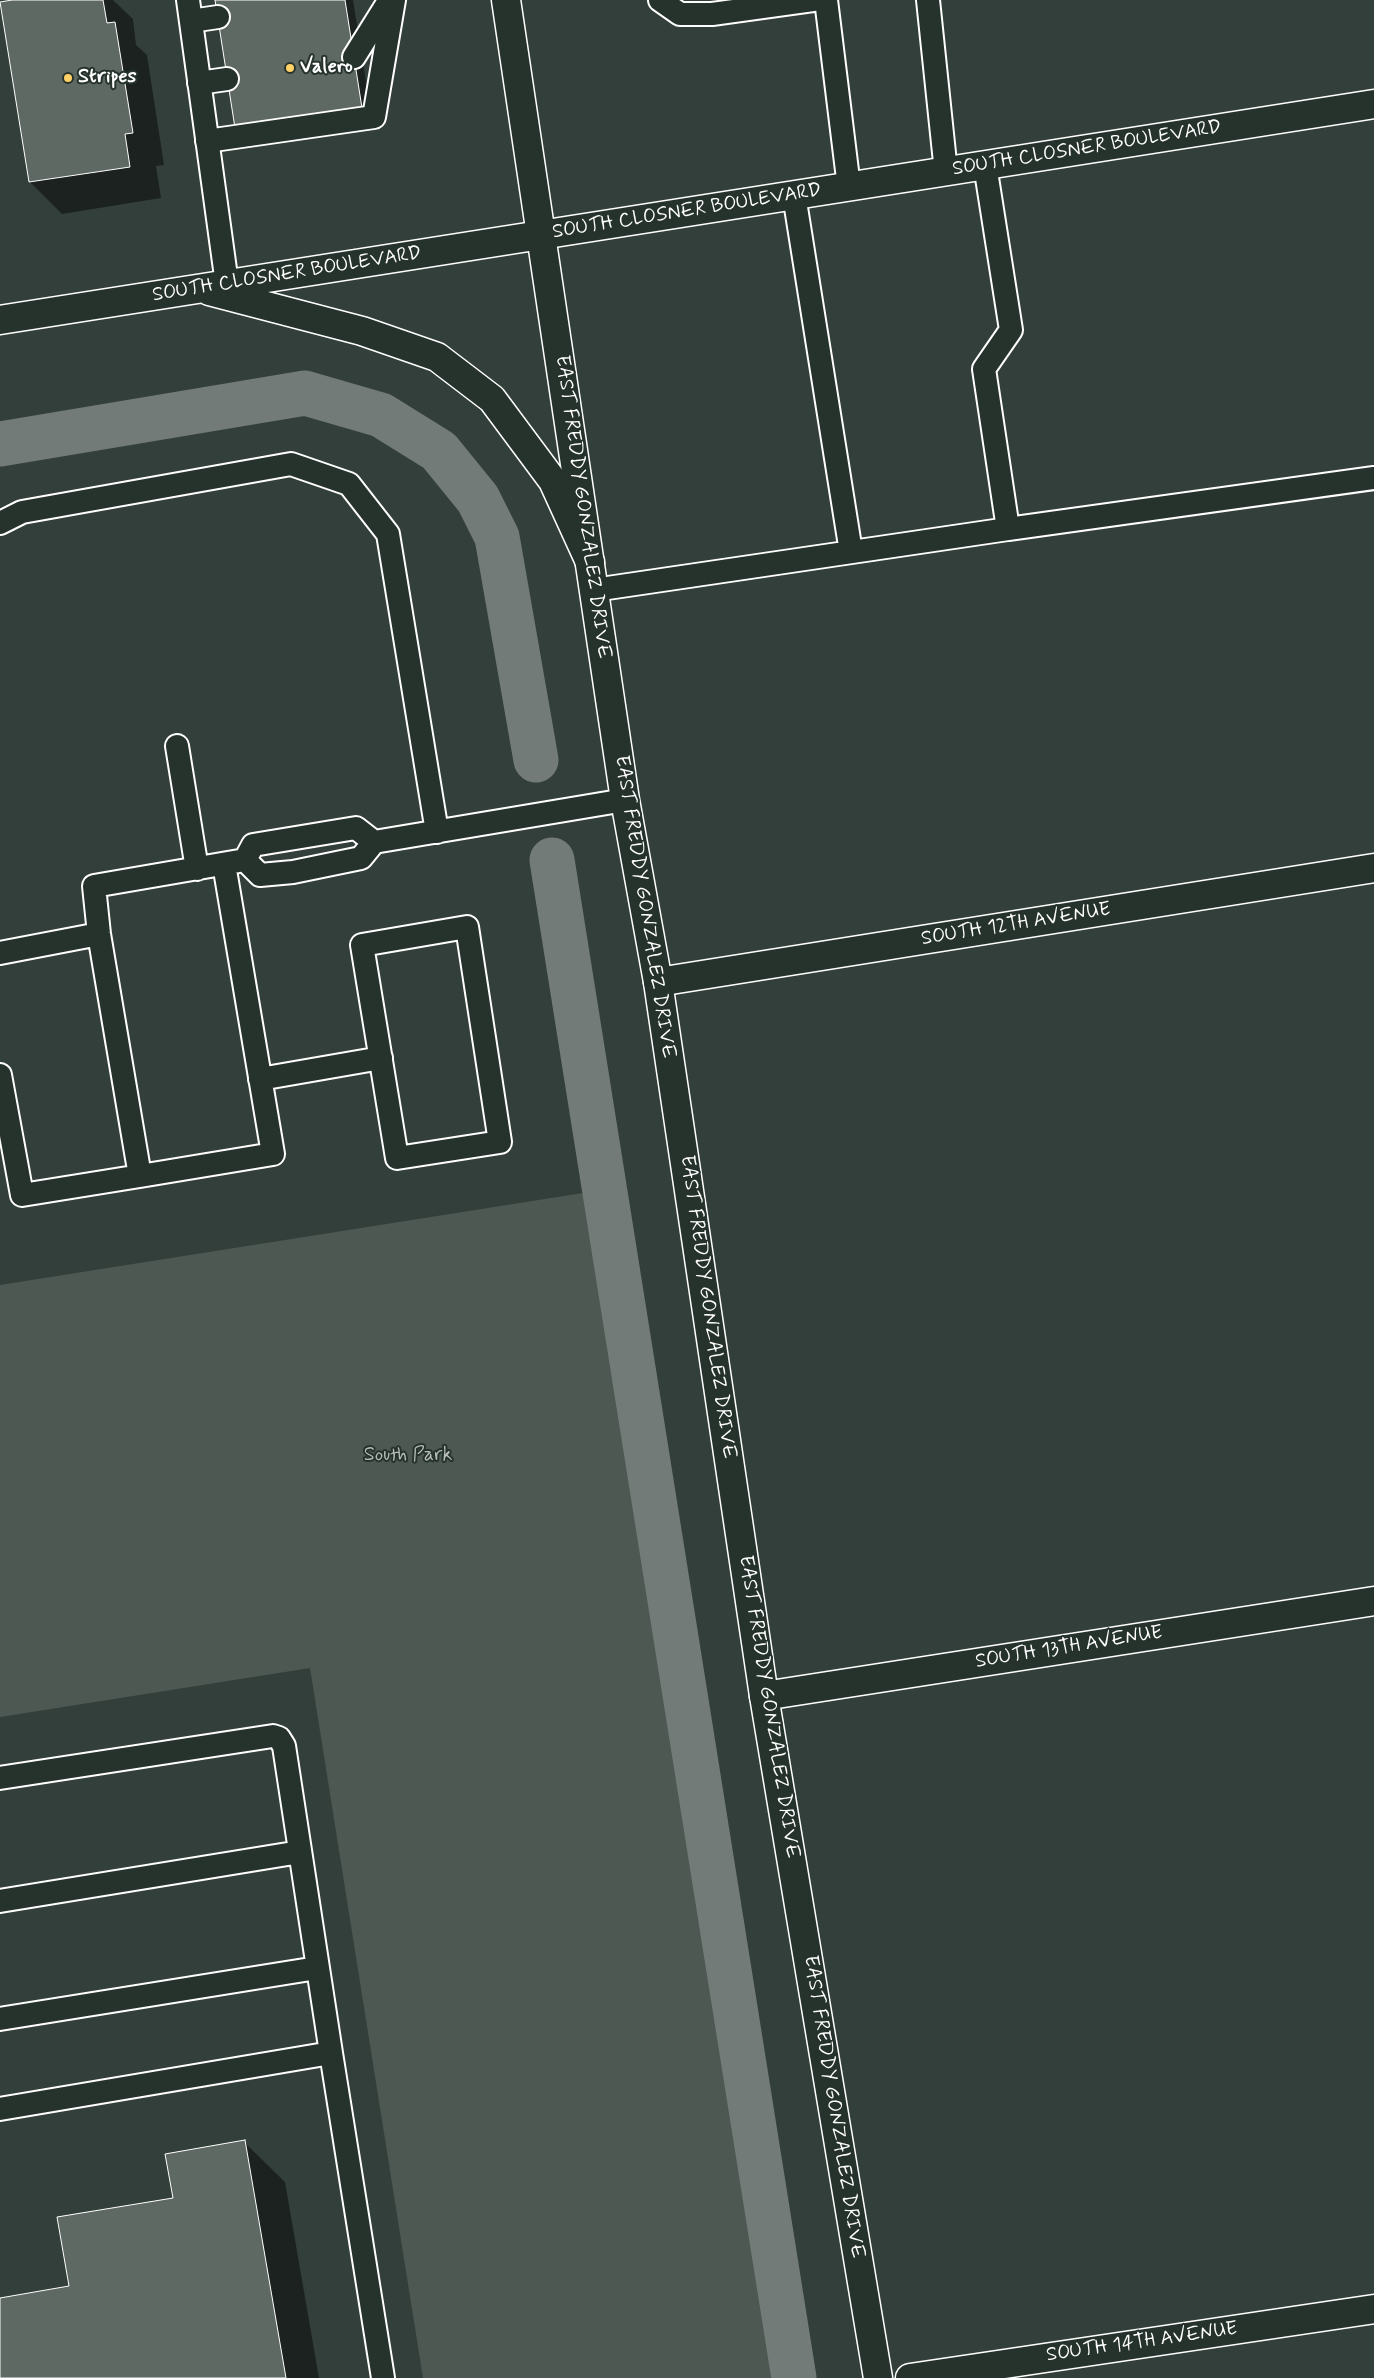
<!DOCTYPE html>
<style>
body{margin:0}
canvas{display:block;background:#333f3a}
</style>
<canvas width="1374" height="2378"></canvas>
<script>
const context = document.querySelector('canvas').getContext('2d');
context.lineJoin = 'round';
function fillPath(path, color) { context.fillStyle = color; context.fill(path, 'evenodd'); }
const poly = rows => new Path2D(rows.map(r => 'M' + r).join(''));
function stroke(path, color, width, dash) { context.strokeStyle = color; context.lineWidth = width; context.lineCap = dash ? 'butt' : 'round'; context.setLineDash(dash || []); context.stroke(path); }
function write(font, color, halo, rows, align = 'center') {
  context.font = font + ' Mynerve,sans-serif'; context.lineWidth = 4; context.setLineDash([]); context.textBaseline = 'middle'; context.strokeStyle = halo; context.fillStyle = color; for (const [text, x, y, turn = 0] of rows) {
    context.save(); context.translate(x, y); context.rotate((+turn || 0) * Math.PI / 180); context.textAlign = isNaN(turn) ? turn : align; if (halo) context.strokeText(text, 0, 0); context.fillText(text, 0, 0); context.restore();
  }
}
const green = poly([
 [602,1190,791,2378,423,2378,310,1668,0,1717,0,1285]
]);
const shadow = poly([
 [20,0,113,0,133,19,136,45,147,55,164,165,156,166,161,198,62,214,30,182,2,3],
 [216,0,353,0,372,119],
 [244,2142,285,2182,319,2378,0,2378,0,2299,71,2287]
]);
const canal = poly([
 [0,444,305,393,381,415,439,451,478,499,497,537,536,760],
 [552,860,794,2378]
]);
const building = poly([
 [12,0,103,0,107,23,115,22,133,133,125,134,130,167,29,182,0,2,12,0],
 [215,0,345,0,362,108,235,128,215,0],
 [245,2140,286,2378,0,2378,0,2298,69,2286,57,2217,173,2198,165,2154,245,2140]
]);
const service = poly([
 [188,0,227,284],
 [660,0,680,14,712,14,813,0],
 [826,0,849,187],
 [928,0,946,172],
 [191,21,218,17],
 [354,57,389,1],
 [199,83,227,79],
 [207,141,374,117,394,0],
 [794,195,851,552],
 [0,523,22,512,291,464,349,484,388,534,437,832],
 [1008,529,1374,478],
 [594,590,1008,529,984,369,1011,330,985,165],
 [177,746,197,869],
 [245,860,260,875,293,872,361,858,374,842,625,800],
 [245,860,253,845,356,828,374,842],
 [467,927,500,1142,397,1158,362,945,467,927],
 [0,953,99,934],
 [0,1075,22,1195,140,1176,99,934,94,886,245,860],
 [260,1079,381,1058],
 [140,1176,273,1154,224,864],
 [0,1778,273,1736,279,1738,284,1746,331,2053],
 [0,1901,300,1852],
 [0,2019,317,1968],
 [0,2109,331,2053,383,2378]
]);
const minor = poly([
 [658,982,1374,868],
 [764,1696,1374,1601],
 [910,2378,1374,2309]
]);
const secondary = poly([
 [506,0,625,800,658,982,764,1696,878,2378]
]);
const primary = poly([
 [209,291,362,331,437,357,492,399,553,481,590,562],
 [0,320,1374,104]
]);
const markers = [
 [290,68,5,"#ffd166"],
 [68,78,5,"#ffd166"]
];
const poiNames = [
 ["Valero",300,68],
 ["Stripes",78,78]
];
const streetNames = [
 ["SOUTH CLOSNER BOULEVARD",1087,149,-9],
 ["SOUTH CLOSNER BOULEVARD",687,212,-9],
 ["SOUTH CLOSNER BOULEVARD",287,275,-9],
 ["EAST FREDDY GONZALEZ DRIVE",582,507,82],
 ["EAST FREDDY GONZALEZ DRIVE",644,907,81],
 ["SOUTH 12TH AVENUE",1016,925,-9],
 ["EAST FREDDY GONZALEZ DRIVE",707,1307,82],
 ["SOUTH 13TH AVENUE",1069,1648,-9],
 ["EAST FREDDY GONZALEZ DRIVE",768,1707,81],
 ["EAST FREDDY GONZALEZ DRIVE",833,2107,81],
 ["SOUTH 14TH AVENUE",1142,2343,-8]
];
const parkNames = [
 ["South Park",408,1456]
];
fillPath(green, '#4d5853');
fillPath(shadow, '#0007');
stroke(canal, '#737b78', 45);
fillPath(building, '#5f6964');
stroke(building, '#fff', 1);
stroke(service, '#fff', 26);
stroke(minor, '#fff', 31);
stroke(secondary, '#fff', 31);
stroke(primary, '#fff', 31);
stroke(service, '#26332d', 22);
stroke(minor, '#26332d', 28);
stroke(secondary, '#26332d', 28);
stroke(primary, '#26332d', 28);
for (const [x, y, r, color] of markers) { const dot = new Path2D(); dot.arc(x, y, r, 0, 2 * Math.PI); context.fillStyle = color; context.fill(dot); stroke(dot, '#26332d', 2); }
write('bold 20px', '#fff', '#26332d', poiNames, 'left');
write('20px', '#fff', '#26332d', streetNames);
write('20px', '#b8bcba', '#26332d', parkNames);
</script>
